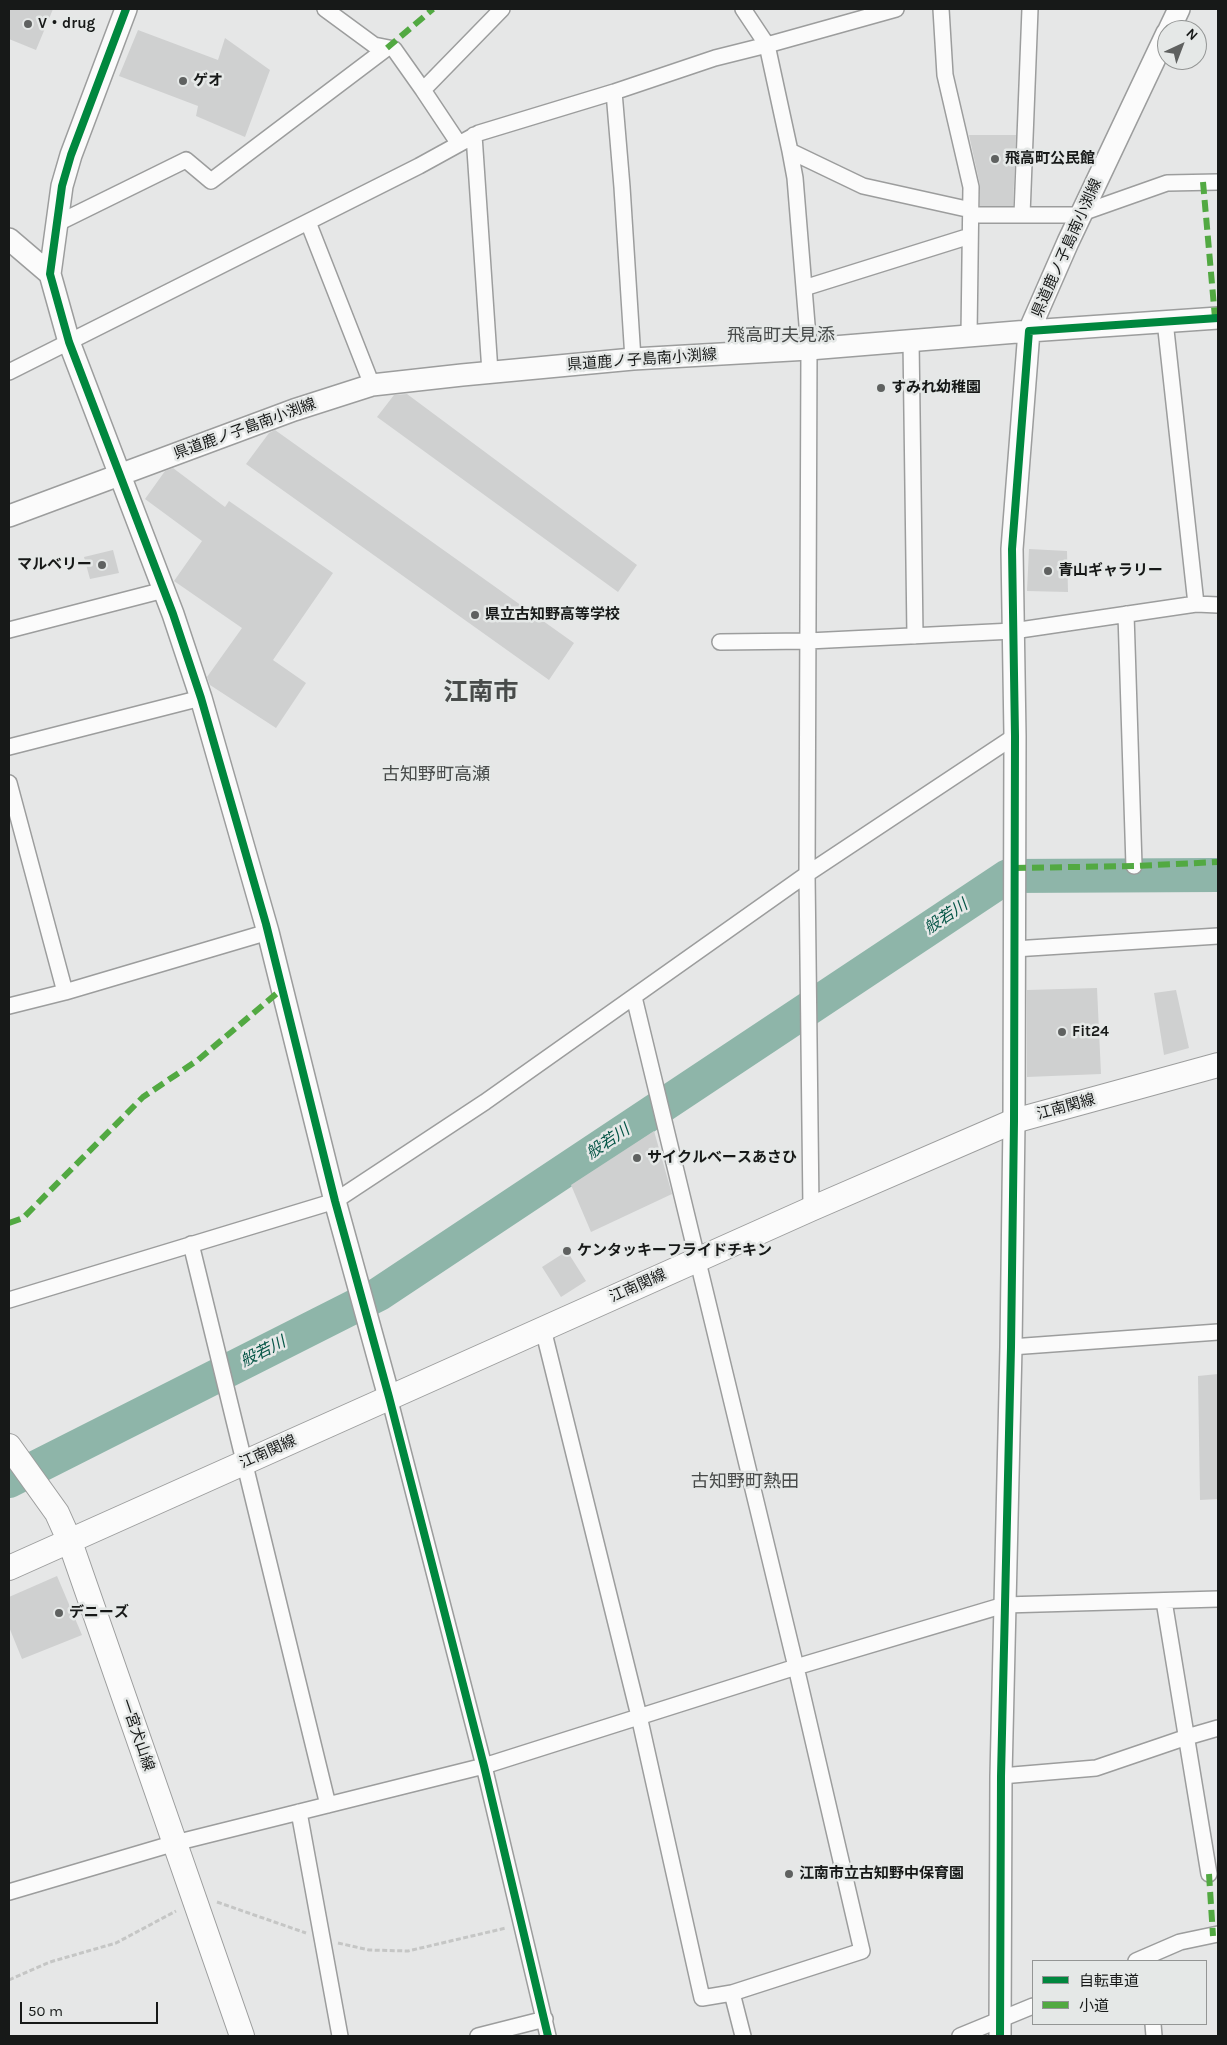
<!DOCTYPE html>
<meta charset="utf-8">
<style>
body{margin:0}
#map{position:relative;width:1227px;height:2045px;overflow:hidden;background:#e6e7e7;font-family:Karla,"Noto Sans JP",sans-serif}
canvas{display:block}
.frame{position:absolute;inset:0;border:10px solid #171918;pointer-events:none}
.legend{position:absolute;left:1032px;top:1960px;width:175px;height:65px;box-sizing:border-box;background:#e5e8e7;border:1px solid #939594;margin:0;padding:6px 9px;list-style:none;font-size:15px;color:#171918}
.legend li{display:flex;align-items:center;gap:10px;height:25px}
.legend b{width:25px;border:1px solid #939594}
.north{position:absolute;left:1157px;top:20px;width:50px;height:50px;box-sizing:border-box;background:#e5e8e7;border:1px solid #939594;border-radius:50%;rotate:43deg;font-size:14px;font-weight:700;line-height:20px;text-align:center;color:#171918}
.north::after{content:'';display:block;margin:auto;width:18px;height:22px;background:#5f6160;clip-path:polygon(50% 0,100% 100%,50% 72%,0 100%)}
.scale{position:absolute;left:20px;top:2002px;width:138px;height:22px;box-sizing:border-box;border:2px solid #171918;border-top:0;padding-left:6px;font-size:15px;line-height:18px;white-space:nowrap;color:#171918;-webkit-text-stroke:4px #e5e8e7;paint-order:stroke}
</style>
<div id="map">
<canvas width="1227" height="2045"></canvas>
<div class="frame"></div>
<ul class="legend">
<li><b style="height:6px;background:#00873e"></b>自転車道</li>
<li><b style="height:6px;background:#52a942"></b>小道</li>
</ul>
<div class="north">N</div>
<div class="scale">50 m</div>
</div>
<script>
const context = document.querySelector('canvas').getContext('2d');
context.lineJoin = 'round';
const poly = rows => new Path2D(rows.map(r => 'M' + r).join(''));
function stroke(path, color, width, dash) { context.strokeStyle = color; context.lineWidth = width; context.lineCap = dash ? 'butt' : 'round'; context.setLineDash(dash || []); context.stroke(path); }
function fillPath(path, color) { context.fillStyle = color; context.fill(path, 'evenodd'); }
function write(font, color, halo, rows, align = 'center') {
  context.font = font + ' Karla,"Noto Sans JP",sans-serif'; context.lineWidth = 5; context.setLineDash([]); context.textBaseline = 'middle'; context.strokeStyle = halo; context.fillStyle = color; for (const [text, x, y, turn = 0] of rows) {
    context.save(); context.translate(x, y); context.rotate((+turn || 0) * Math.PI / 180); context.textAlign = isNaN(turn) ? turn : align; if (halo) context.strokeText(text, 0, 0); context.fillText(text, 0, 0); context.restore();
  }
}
const river = poly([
 [9,1481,379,1294,1008,876,1218,875]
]);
const building = poly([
 [9,9,53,9,36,50,9,39],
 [138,30,218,60,225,38,270,70,245,137,196,116,198,106,119,76],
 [969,135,1016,135,1013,206,980,206,980,185],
 [407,394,637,565,618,592,377,417,394,395],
 [275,430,574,643,549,680,246,464,269,433],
 [173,468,225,507,229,501,333,573,273,660,306,683,276,728,210,685,207,677,242,628,174,581,202,541,145,499,165,471],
 [1029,549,1067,551,1068,592,1027,591],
 [113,550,119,573,90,579,84,557],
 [1097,988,1101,1074,1027,1077,1027,990],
 [1176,990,1189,1048,1164,1055,1154,993],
 [654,1131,672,1194,591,1232,571,1185],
 [567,1251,586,1281,561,1297,542,1267],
 [1218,1374,1218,1499,1200,1500,1198,1376],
 [57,1576,82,1635,22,1659,9,1627,9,1597]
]);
const path = poly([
 [217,1902,306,1933],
 [338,1943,369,1950,408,1951,506,1928],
 [9,1980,50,1962,116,1943,176,1911]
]);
const street = poly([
 [325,9,374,45,394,49,423,90],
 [743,9,767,45,790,151,795,178,809,349,807,874,811,1209],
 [941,9,945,75,971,187,969,335],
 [614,92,622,187,633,359],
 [474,135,490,372],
 [459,144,423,90,502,9],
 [790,151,863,186,971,210],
 [1082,213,1167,183,1218,182],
 [971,215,1081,215],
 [1022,215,1030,9],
 [308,222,372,385],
 [56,224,186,160,211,181,387,48],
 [804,288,970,236],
 [1165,321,1196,604],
 [911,340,915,636],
 [9,372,419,166,479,133,614,92,715,58,767,45,896,9],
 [1126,614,1134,866],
 [9,630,164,590],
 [720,642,808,641,1013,631,1196,604,1218,605],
 [9,747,201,698],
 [9,783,65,992],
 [1014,949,1218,936],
 [634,997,796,1667,862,1951,732,1993],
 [9,1006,65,992,268,932],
 [191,1244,328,1805],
 [9,1300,335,1201,485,1102,807,874,1015,736],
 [543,1329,639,1716,702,1998,732,1993,743,2036],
 [1011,1347,1218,1332],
 [389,1397,484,1766,548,2036],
 [1164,1601,1209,1874],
 [1001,1776,1096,1768,1187,1737,1218,1728],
 [299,1812,340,2036],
 [9,1892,175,1843,484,1766,796,1667,1004,1605,1218,1599],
 [1136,1961,1180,1942,1218,1934],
 [1153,2024,1154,2036],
 [478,2036,545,2019],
 [960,2036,1033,2006]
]);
const secondary = poly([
 [126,9,71,155,62,186,50,274,69,342,173,614,201,698,268,932,335,1201,389,1397],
 [1169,30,1179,9],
 [9,239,50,274],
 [9,516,294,410,372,385,462,375,633,359,809,349,1029,331,1068,242,1167,33],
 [1000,2036,1001,1776,1011,1347,1014,1121,1015,736,1012,549,1029,331,1218,318]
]);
const primary = poly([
 [9,1446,57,1513,70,1542,242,2036],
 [9,1568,811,1209,1014,1121,1218,1065]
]);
const quiet = poly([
 [387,48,433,9],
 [1203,182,1215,318],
 [1014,868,1134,866,1218,862],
 [9,1223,23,1218,143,1097,198,1060,282,989],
 [1209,1874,1213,1936]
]);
const cycleway = poly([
 [126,9,71,155,62,186,50,274,69,342,173,614,201,698,266,924,335,1201,389,1397,484,1766,548,2036],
 [1000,2036,1001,1776,1011,1347,1014,1121,1015,736,1012,549,1029,331,1218,318]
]);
const markers = [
 [28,24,5,"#5f6160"],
 [183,81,5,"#5f6160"],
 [995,159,5,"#5f6160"],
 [881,388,5,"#5f6160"],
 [102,565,5,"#5f6160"],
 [1048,571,5,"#5f6160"],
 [475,615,5,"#5f6160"],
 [1062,1032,5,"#5f6160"],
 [637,1158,5,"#5f6160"],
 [567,1251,5,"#5f6160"],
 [59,1613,5,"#5f6160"],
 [789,1874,5,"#5f6160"]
];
const poiNames = [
 ["V・drug",38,24],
 ["ゲオ",193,81],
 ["飛高町公民館",1005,159],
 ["すみれ幼稚園",891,388],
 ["マルベリー",92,565,"right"],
 ["青山ギャラリー",1058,571],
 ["県立古知野高等学校",485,615],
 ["Fit24",1072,1032],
 ["サイクルベースあさひ",647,1158],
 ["ケンタッキーフライドチキン",577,1251],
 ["デニーズ",69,1613],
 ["江南市立古知野中保育園",799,1874]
];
const streetNames = [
 ["県道鹿ノ子島南小渕線",1067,248,-66],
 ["県道鹿ノ子島南小渕線",642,360,-4],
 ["県道鹿ノ子島南小渕線",245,429,-20],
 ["江南関線",1066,1107,-15],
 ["江南関線",638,1286,-24],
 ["江南関線",268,1452,-24],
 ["一宮犬山線",137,1735,71]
];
const waterNames = [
 ["般若川",946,917,-34],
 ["般若川",608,1142,-34],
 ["般若川",263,1352,-27]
];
const quarterNames = [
 ["飛高町夫見添",781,336],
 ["古知野町高瀬",436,775],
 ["古知野町熱田",745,1482]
];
const townNames = [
 ["江南市",481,693]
];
stroke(river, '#8eb5a9', 34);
fillPath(building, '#cfd0d0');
stroke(street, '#9c9d9d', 18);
stroke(secondary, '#9c9d9d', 24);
stroke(primary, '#9c9d9d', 26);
stroke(path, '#c5c6c5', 3, [5, 2.5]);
stroke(street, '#fbfbfb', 15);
stroke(secondary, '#fbfbfb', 21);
stroke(primary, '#fbfbfb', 24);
stroke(quiet, '#52a942', 6, [12, 6]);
stroke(cycleway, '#00873e', 8);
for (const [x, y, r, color] of markers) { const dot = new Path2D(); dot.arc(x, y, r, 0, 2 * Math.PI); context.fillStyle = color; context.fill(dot); stroke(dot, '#e5e8e7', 2); }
write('bold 15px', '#171918', '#e5e8e7', poiNames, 'left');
write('15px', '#171918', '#e5e8e7', streetNames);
write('italic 16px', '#055546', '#e5e8e7', waterNames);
write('18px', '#484b4a', '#e5e8e7', quarterNames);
write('bold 25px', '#484b4a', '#e5e8e7', townNames);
</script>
